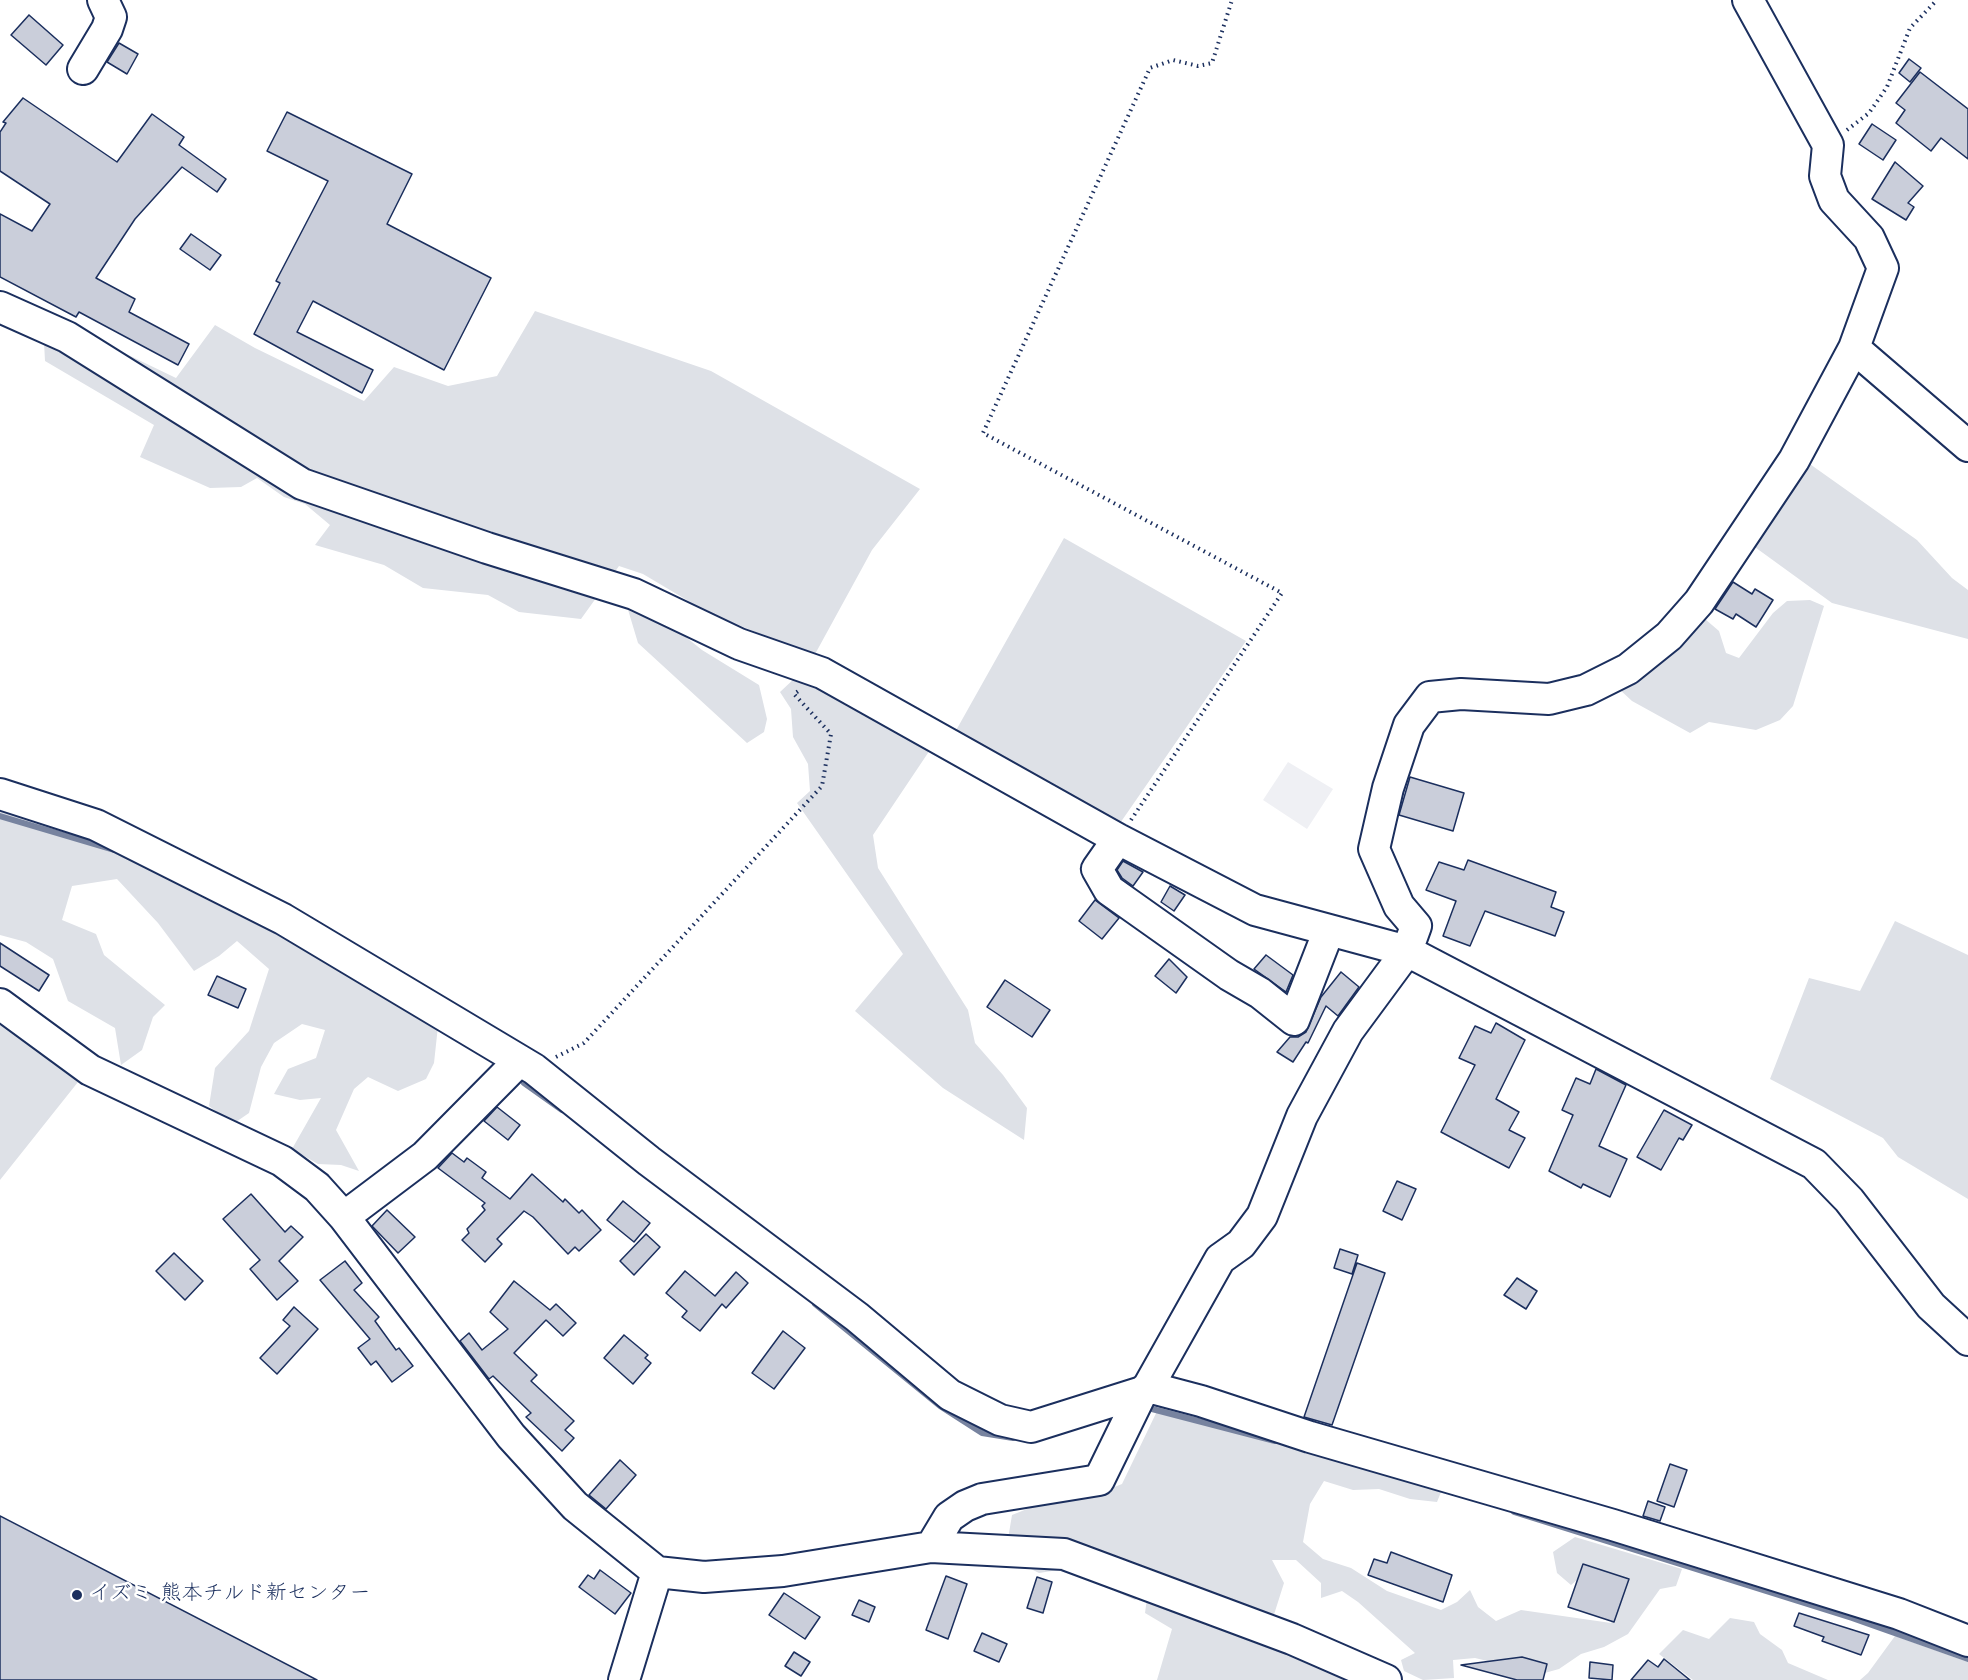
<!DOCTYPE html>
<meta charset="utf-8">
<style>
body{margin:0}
canvas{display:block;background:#fff}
</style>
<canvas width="1968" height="1680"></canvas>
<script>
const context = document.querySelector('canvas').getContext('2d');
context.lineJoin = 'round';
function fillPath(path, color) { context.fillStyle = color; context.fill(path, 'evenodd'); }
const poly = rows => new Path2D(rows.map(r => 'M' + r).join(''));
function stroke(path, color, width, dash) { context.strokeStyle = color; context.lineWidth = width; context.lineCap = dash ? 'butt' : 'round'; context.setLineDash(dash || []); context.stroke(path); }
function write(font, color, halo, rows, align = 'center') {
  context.font = font + ' Kalam,"Klee One",sans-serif'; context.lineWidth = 5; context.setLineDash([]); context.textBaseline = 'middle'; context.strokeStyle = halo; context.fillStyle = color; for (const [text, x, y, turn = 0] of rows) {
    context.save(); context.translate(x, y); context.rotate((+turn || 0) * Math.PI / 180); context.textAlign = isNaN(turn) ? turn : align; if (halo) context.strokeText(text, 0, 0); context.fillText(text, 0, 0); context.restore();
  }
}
const built = poly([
 [1288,762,1333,789,1307,829,1263,800]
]);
const green = poly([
 [0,293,176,378,215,325,255,348,364,401,394,367,448,386,497,376,535,311,711,371,920,489,872,550,814,656,707,612,643,574,619,566,581,619,519,612,488,595,423,588,384,565,315,545,330,525,305,504,284,497,257,478,241,487,210,488,140,457,154,425,45,361,43,323],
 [1807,462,1917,540,1952,578,1968,590,1968,639,1832,603,1752,545],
 [1064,538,1246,641,1116,829,954,734],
 [1810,600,1824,606,1793,706,1780,720,1756,730,1709,722,1690,733,1632,701,1618,688,1650,668,1705,619,1719,631,1726,653,1739,658,1773,613,1787,601],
 [626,603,672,626,702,650,759,685,767,719,764,732,747,743,638,643],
 [796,677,934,744,873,835,878,868,968,1010,975,1043,1003,1075,1027,1108,1024,1140,943,1088,855,1011,903,954,797,803,810,791,808,764,793,737,791,709,780,692],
 [0,805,96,834,196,886,438,1026,434,1063,426,1079,398,1091,368,1077,354,1089,336,1130,359,1171,341,1165,318,1164,292,1149,321,1098,300,1100,274,1094,288,1069,316,1058,325,1030,302,1024,274,1043,261,1067,249,1113,233,1124,209,1106,215,1068,249,1031,269,969,237,941,219,956,194,971,158,923,117,879,72,886,62,920,96,934,104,955,165,1005,153,1017,142,1050,121,1065,115,1028,68,1001,53,959,26,942,0,935],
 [1895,921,1968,955,1968,1199,1898,1157,1883,1138,1770,1079,1809,978,1860,991],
 [0,1024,78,1082,0,1180],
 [1160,1405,1344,1454,1441,1492,1437,1502,1410,1499,1379,1489,1353,1490,1324,1481,1310,1504,1303,1542,1323,1559,1351,1568,1387,1591,1441,1610,1457,1602,1470,1590,1478,1607,1496,1621,1521,1610,1611,1623,1623,1583,1582,1576,1571,1585,1557,1573,1553,1552,1575,1537,1682,1569,1676,1586,1660,1589,1628,1634,1604,1647,1581,1654,1559,1669,1541,1674,1475,1658,1453,1660,1454,1678,1423,1680,1404,1671,1401,1660,1415,1653,1358,1602,1342,1591,1321,1598,1321,1583,1296,1560,1272,1560,1284,1583,1271,1624,1357,1680,1157,1680,1172,1629,1145,1613,1148,1591,1135,1600,1117,1592,1090,1574,1071,1568,1039,1573,1027,1567,1007,1545,1012,1515,1042,1503,1094,1495,1122,1484],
 [1730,1618,1754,1622,1760,1634,1782,1650,1788,1663,1828,1680,1693,1680,1659,1654,1683,1630,1709,1639],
 [1895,1636,1968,1662,1968,1680,1860,1680,1868,1673]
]);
const stream = poly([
 [0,816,114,850],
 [524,1083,562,1110],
 [815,1304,940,1406,982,1433,1013,1438],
 [1145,1409,1152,1409,1275,1441],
 [1514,1512,1852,1618,1968,1659]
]);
const building = poly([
 [29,15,63,45,46,65,11,35,29,15],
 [119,43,138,54,127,74,107,62,119,43],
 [1909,59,1921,68,1910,82,1899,73,1909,59],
 [1920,72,1968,109,1968,159,1941,138,1931,151,1896,123,1905,110,1896,103,1920,72],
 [23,98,117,162,152,114,184,137,179,145,226,179,217,192,182,167,135,219,96,278,135,299,129,312,189,344,178,365,79,312,76,317,0,277,0,214,32,231,50,204,0,171,0,132,6,123,3,122,23,98],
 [287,112,412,174,387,224,491,278,444,370,313,301,297,332,373,370,362,393,254,334,280,283,276,281,328,181,267,151,287,112],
 [1872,124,1896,140,1883,160,1859,144,1872,124],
 [1895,162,1923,186,1908,203,1914,207,1906,220,1872,199,1895,162],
 [191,234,221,255,210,270,180,249,191,234],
 [1733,582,1752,594,1755,589,1773,600,1756,627,1736,614,1733,619,1715,609,1733,582],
 [1410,777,1464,793,1453,831,1399,815,1410,777],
 [1468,860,1556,892,1551,907,1564,912,1555,936,1485,911,1470,946,1443,936,1456,901,1426,890,1439,862,1464,870,1468,860],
 [1123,861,1143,872,1133,886,1122,878,1117,870,1123,861],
 [1170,886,1185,895,1174,911,1161,902,1170,886],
 [1095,900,1119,918,1102,939,1079,921,1095,900],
 [0,943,49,975,39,991,0,966,0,943],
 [1266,955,1293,975,1286,992,1254,969,1266,955],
 [1169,959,1187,977,1176,993,1155,976,1169,959],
 [1341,972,1359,987,1338,1016,1326,1006,1308,1043,1306,1042,1293,1062,1277,1052,1290,1037,1298,1037,1306,1032,1321,997,1341,972],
 [217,976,246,989,238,1008,208,995,217,976],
 [1005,980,1050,1010,1032,1037,987,1007,1005,980],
 [1496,1023,1525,1040,1496,1099,1519,1112,1509,1130,1525,1138,1509,1168,1441,1132,1475,1065,1459,1058,1475,1026,1491,1033,1496,1023],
 [1596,1069,1626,1085,1599,1146,1627,1159,1610,1197,1583,1184,1581,1188,1549,1171,1573,1115,1562,1110,1576,1078,1590,1084,1596,1069],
 [497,1107,520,1125,508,1140,484,1121,497,1107],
 [1664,1110,1692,1125,1683,1140,1679,1138,1661,1170,1637,1157,1664,1110],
 [452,1153,464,1162,467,1158,486,1172,482,1178,510,1199,532,1174,563,1202,565,1199,579,1213,582,1210,601,1230,579,1251,575,1247,568,1254,533,1217,524,1211,497,1239,502,1244,485,1262,462,1240,469,1233,467,1229,485,1210,482,1206,485,1203,438,1168,452,1153],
 [1397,1181,1416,1189,1402,1220,1383,1211,1397,1181],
 [251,1194,285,1232,291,1226,303,1237,279,1261,298,1281,277,1300,250,1269,260,1260,223,1219,251,1194],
 [623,1201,650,1223,634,1242,607,1220,623,1201],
 [387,1210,415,1237,398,1253,372,1226,387,1210],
 [646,1234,660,1247,634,1275,620,1261,646,1234],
 [1340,1249,1358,1255,1352,1274,1334,1268,1340,1249],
 [174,1253,203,1281,185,1300,156,1271,174,1253],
 [345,1261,362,1283,354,1290,379,1317,375,1321,396,1350,399,1348,413,1366,392,1382,376,1361,371,1365,358,1348,370,1339,320,1280,345,1261],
 [1357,1263,1385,1273,1332,1425,1304,1417,1357,1263],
 [685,1271,715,1296,736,1272,748,1283,726,1308,722,1304,700,1331,682,1317,687,1311,666,1293,685,1271],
 [1517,1278,1537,1291,1526,1309,1504,1295,1517,1278],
 [514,1281,550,1310,556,1304,576,1323,563,1336,546,1320,514,1353,537,1375,531,1381,574,1421,565,1430,574,1438,562,1451,526,1417,531,1413,493,1376,489,1379,460,1341,469,1333,482,1350,508,1329,490,1312,514,1281],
 [294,1307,318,1329,277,1374,260,1358,290,1326,283,1320,294,1307],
 [783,1331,805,1348,774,1389,752,1373,783,1331],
 [624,1335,648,1355,645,1358,651,1363,633,1384,604,1358,624,1335],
 [620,1460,636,1475,606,1509,589,1495,620,1460],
 [1670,1464,1687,1470,1674,1507,1657,1501,1670,1464],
 [1648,1501,1665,1507,1660,1521,1643,1516,1648,1501],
 [0,1516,317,1680,0,1680,0,1516],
 [1391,1552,1452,1575,1443,1602,1368,1575,1374,1559,1387,1563,1391,1552],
 [1583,1564,1629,1579,1614,1622,1568,1607,1583,1564],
 [600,1570,631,1593,615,1614,579,1587,588,1575,594,1579,600,1570],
 [946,1576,967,1584,948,1639,926,1630,946,1576],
 [1037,1577,1052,1582,1043,1613,1027,1608,1037,1577],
 [784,1593,820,1617,805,1639,769,1615,784,1593],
 [859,1600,875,1607,869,1622,852,1615,859,1600],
 [1799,1613,1869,1635,1861,1655,1822,1641,1824,1637,1794,1626,1799,1613],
 [982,1633,1007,1644,999,1662,974,1651,982,1633],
 [794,1652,810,1662,801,1676,785,1666,794,1652],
 [1522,1657,1547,1664,1543,1680,1517,1680,1461,1665,1522,1657],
 [1664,1659,1690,1680,1631,1680,1648,1660,1658,1667,1664,1659],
 [1590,1662,1613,1665,1612,1680,1589,1678,1590,1662]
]);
const path = poly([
 [1847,130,1869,113,1887,87,1910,28,1937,0],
 [1131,820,1282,593,983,433,1150,68,1173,60,1198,66,1212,63,1232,0],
 [556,1057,584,1043,822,786,831,734,794,694,800,690]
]);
const minor = poly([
 [83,69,107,29,111,17,103,0],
 [0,307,67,337,302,484,487,548,634,594,739,644,822,673,1118,839,1255,910,1407,951,1814,1164,1849,1200,1931,1306,1968,1340],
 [1854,348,1968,446],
 [0,794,96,825,283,919,534,1069,649,1161,857,1317,950,1395,1000,1420,1031,1427,1142,1392,1148,1387,1220,1259,1241,1244,1262,1216,1302,1116,1348,1031,1407,951,1416,926,1399,906,1374,849,1388,788,1409,725,1430,697,1461,694,1549,699,1586,690,1628,669,1669,636,1699,602,1794,460,1854,348,1883,268,1869,238,1834,200,1825,176,1828,145,1748,0],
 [1118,839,1097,869,1109,890,1229,975,1260,993,1294,1020,1329,930],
 [0,1004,90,1070,282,1161,317,1187,344,1217,511,1436,575,1506,657,1572,704,1577,783,1571,931,1547,1064,1554,1292,1639,1386,1680],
 [344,1217,425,1156,519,1061],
 [1148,1387,1201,1401,1310,1437,1613,1525,1899,1614,1968,1641],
 [931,1547,949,1517,965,1506,982,1499,1099,1480,1142,1392],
 [624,1680,657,1572]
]);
const markers = [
 [77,1595,6,"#1b2f5e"]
];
const poiNames = [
 ["イズミ 熊本チルド新センター",89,1595]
];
fillPath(built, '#eff0f4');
fillPath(green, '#dee1e7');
stroke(stream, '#77839f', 6);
fillPath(building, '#caceda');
stroke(building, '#1b2f5e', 1.5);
stroke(minor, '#1b2f5e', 34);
stroke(path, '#1b2f5e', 4, [1.5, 4.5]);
stroke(minor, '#fff', 30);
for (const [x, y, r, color] of markers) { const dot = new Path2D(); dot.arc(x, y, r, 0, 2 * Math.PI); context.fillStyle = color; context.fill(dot); stroke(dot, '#fff', 2); }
write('21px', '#1b2f5e', '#fff', poiNames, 'left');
</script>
